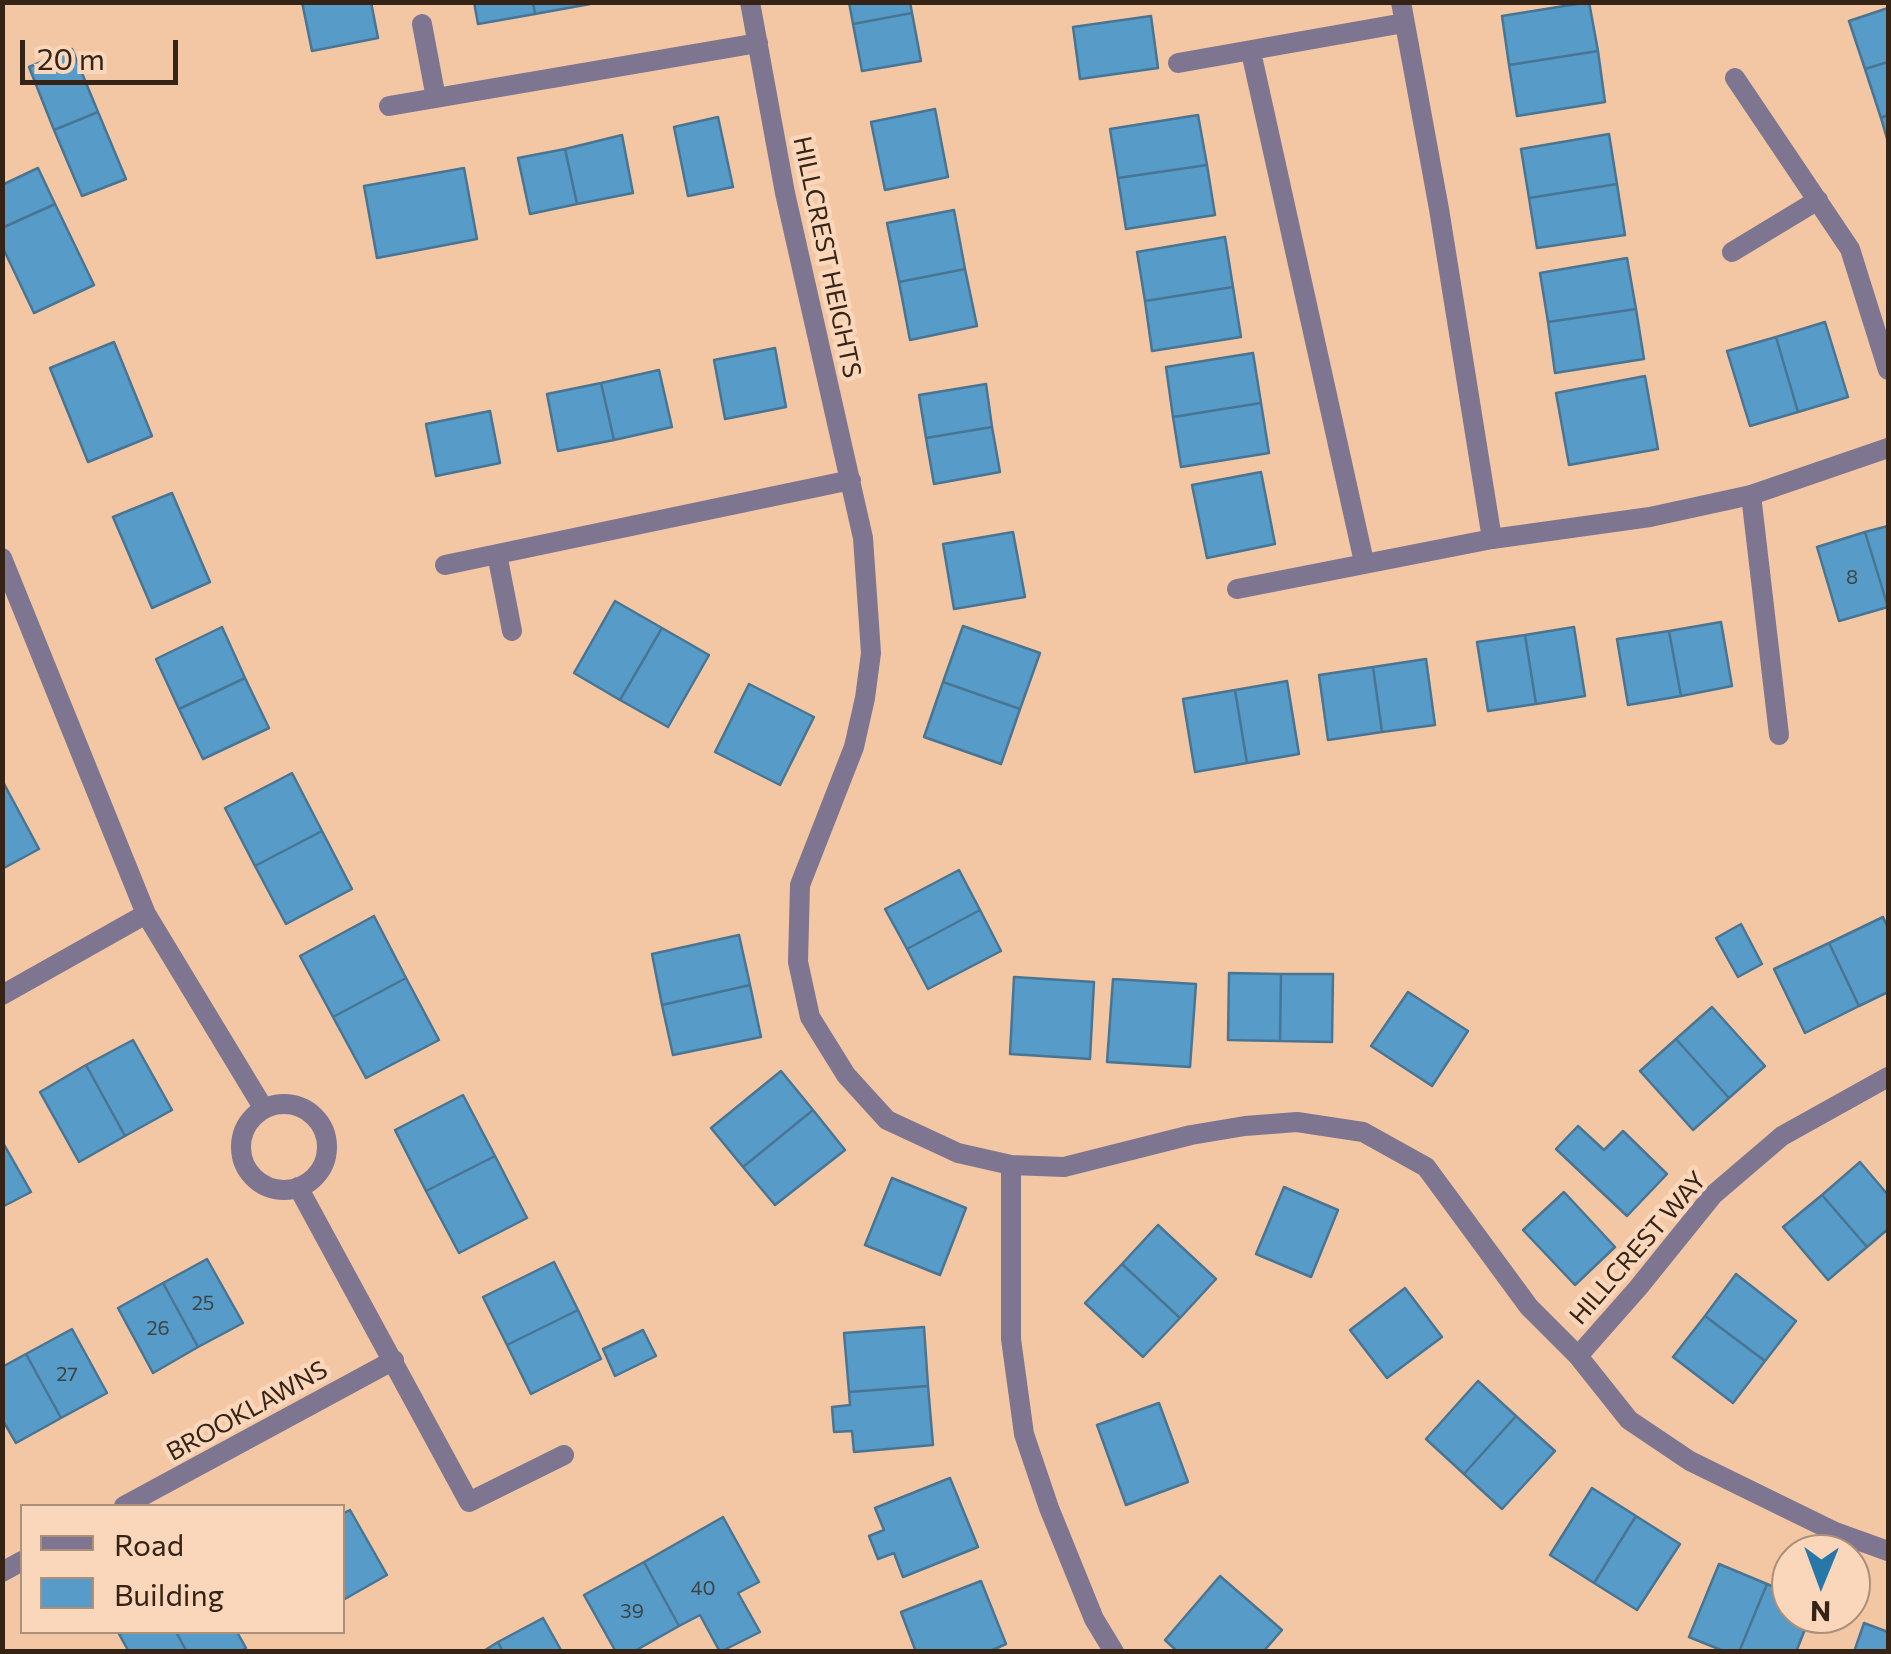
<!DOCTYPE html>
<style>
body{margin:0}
#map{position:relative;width:1891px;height:1654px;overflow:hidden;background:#f3c7a4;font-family:Commissioner,sans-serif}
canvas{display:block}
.frame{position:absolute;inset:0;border:5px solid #352416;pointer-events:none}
.legend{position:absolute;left:20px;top:1504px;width:325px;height:130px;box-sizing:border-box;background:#fad6ba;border:2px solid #ab8f78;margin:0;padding:12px 18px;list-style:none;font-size:30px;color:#352416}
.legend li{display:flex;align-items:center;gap:20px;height:50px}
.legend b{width:50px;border:2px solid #ab8f78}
.north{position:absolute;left:1771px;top:1534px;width:100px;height:100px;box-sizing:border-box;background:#fad6ba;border:2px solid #ab8f78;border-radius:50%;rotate:181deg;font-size:28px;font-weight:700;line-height:40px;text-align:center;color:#352416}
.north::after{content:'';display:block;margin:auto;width:35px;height:45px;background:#2778a9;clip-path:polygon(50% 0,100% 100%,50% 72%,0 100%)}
.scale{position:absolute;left:20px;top:40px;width:158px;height:45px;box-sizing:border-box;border:5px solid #352416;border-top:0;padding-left:12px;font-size:30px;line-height:35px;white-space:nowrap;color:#352416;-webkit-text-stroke:8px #fad6ba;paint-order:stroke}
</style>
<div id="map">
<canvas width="1891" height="1654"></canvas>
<div class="frame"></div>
<ul class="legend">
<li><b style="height:12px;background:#7e7591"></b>Road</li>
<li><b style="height:28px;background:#579bc8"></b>Building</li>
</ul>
<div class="north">N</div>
<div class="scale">20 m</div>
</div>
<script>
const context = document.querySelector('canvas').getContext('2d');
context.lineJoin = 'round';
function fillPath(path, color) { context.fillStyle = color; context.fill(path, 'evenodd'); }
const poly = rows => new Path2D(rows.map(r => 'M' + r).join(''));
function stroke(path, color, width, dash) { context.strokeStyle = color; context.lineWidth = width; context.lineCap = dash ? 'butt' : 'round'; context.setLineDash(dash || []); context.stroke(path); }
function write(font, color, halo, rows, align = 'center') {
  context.font = font + ' Commissioner,sans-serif'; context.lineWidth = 9; context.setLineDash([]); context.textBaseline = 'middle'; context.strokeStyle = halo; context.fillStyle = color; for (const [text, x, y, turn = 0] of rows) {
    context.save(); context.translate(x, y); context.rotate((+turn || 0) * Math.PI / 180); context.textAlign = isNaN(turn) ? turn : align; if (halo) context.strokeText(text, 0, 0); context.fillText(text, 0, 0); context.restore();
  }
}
const building = poly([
 [302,2,371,2,378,38,312,51,302,2],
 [474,2,533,2,535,14,478,24,474,2],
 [533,2,590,2,590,4,535,14,533,2],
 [849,2,910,2,912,13,853,24,849,2],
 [1589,2,1598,51,1509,65,1502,16,1589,2],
 [1888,8,1888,62,1865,69,1849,21,1888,8],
 [912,13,921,61,862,71,853,24,912,13],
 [1151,16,1158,68,1080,79,1073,27,1151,16],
 [72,49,98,112,54,130,29,67,72,49],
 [1598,51,1605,102,1517,116,1509,65,1598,51],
 [1888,62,1888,115,1881,118,1865,69,1888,62],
 [935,109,948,177,885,190,871,122,935,109],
 [98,112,126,179,82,196,54,130,98,112],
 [1198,115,1207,165,1118,178,1110,129,1198,115],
 [1888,115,1888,142,1881,118,1888,115],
 [718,117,733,187,688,196,674,127,718,117],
 [1609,134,1617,184,1529,198,1521,149,1609,134],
 [622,135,633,193,577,204,565,149,622,135],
 [565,149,577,204,530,214,518,158,565,149],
 [1207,165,1215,215,1126,229,1118,178,1207,165],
 [38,168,55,204,2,228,2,185,38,168],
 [464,168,477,239,377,258,364,186,464,168],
 [1617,184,1625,235,1537,248,1529,198,1617,184],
 [55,204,94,285,34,313,2,246,2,228,55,204],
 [954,210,965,269,899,282,887,223,954,210],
 [1225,237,1233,287,1145,301,1137,252,1225,237],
 [1627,258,1636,309,1548,322,1540,273,1627,258],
 [965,269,977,326,910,340,899,282,965,269],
 [1233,287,1241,337,1152,351,1145,301,1233,287],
 [1636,309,1644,359,1555,373,1548,322,1636,309],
 [1825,322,1848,397,1798,412,1776,337,1825,322],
 [1776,337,1798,412,1750,426,1727,351,1776,337],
 [114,342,152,436,88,462,50,368,114,342],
 [775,348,786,407,725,419,714,360,775,348],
 [1253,353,1261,403,1173,417,1166,367,1253,353],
 [659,370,672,427,614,440,601,383,659,370],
 [1645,376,1658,449,1569,465,1556,393,1645,376],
 [601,383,614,440,558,451,547,394,601,383],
 [986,384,992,427,926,438,919,395,986,384],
 [1261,403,1269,453,1181,467,1173,417,1261,403],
 [490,411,500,463,436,476,426,424,490,411],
 [992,427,1000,472,934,484,926,438,992,427],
 [1261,472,1275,544,1207,558,1192,485,1261,472],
 [172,493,210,582,152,608,113,517,172,493],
 [1888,526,1888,607,1865,532,1888,526],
 [1013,532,1025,597,954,609,943,544,1013,532],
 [1865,532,1888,607,1839,621,1817,547,1865,532],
 [615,601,662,628,620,700,574,673,615,601],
 [1721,622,1732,686,1681,696,1669,631,1721,622],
 [963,626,1040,653,1020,709,943,682,963,626],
 [222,627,245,678,179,709,156,659,222,627],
 [1574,627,1585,696,1536,704,1525,635,1574,627],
 [662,628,709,655,668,727,620,700,662,628],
 [1669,631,1681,696,1628,705,1617,639,1669,631],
 [1525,635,1536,704,1488,711,1477,642,1525,635],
 [1426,659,1435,725,1382,732,1373,667,1426,659],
 [1373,667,1382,732,1328,740,1319,675,1373,667],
 [245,678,269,728,203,759,179,709,245,678],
 [1287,681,1299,754,1247,763,1235,690,1287,681],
 [943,682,1020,709,1001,764,924,737,943,682],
 [749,684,814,717,780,785,715,752,749,684],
 [1235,690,1247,763,1195,772,1183,699,1235,690],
 [292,773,322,831,255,866,225,808,292,773],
 [2,780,39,849,2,869,2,780],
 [322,831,352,889,286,924,255,866,322,831],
 [959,870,980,910,907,949,885,909,959,870],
 [980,910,1001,951,928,989,907,949,980,910],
 [374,916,406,978,333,1017,300,956,374,916],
 [1883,917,1888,928,1888,992,1859,1006,1829,943,1883,917],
 [1741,924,1762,964,1738,977,1716,938,1741,924],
 [739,935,750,985,662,1005,652,954,739,935],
 [1829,943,1859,1006,1805,1033,1774,969,1829,943],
 [1229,973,1281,974,1280,1041,1228,1040,1229,973],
 [1281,974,1333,974,1332,1042,1280,1041,1281,974],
 [1014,977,1094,982,1090,1059,1010,1054,1014,977],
 [406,978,439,1040,366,1078,333,1017,406,978],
 [1113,979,1196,984,1190,1067,1107,1062,1113,979],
 [750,985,761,1037,673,1055,662,1005,750,985],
 [1408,992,1468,1031,1432,1086,1371,1046,1408,992],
 [1712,1007,1765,1066,1729,1098,1676,1039,1712,1007],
 [1676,1039,1729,1098,1693,1130,1640,1071,1676,1039],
 [133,1040,172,1110,125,1136,86,1065,133,1040],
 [86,1065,125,1136,79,1162,40,1092,86,1065],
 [781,1071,813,1110,743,1167,711,1128,781,1071],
 [463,1095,495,1156,426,1191,395,1130,463,1095],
 [813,1110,845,1150,775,1205,743,1167,813,1110],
 [1578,1126,1604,1150,1623,1131,1667,1174,1627,1216,1556,1149,1578,1126],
 [2,1141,31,1192,2,1207,2,1141],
 [495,1156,527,1218,459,1253,426,1191,495,1156],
 [1860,1162,1888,1195,1888,1229,1867,1247,1822,1195,1860,1162],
 [892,1178,966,1208,940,1275,865,1245,892,1178],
 [1284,1187,1338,1210,1311,1277,1256,1254,1284,1187],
 [1564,1192,1615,1247,1575,1285,1523,1230,1564,1192],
 [1822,1195,1867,1247,1828,1280,1783,1227,1822,1195],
 [1158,1225,1216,1279,1180,1318,1122,1264,1158,1225],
 [207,1259,243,1323,198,1347,163,1283,207,1259],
 [554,1262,578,1310,507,1345,483,1297,554,1262],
 [1122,1264,1180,1318,1143,1357,1085,1303,1122,1264],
 [1736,1274,1796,1321,1765,1361,1705,1316,1736,1274],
 [163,1283,198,1347,153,1373,118,1308,163,1283],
 [1405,1288,1442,1337,1387,1378,1350,1330,1405,1288],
 [578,1310,601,1359,531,1394,507,1345,578,1310],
 [1705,1316,1765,1361,1733,1403,1673,1357,1705,1316],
 [924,1327,928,1386,849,1392,844,1333,924,1327],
 [72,1329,107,1393,61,1418,26,1354,72,1329],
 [643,1330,656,1356,615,1376,603,1349,643,1330],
 [26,1354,61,1418,16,1443,2,1419,2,1367,26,1354],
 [1478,1381,1516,1416,1464,1474,1426,1439,1478,1381],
 [928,1386,933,1445,854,1452,852,1431,834,1432,832,1407,850,1405,849,1392,928,1386],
 [1159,1403,1188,1482,1126,1505,1097,1425,1159,1403],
 [1516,1416,1555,1451,1502,1509,1464,1474,1516,1416],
 [950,1478,978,1547,903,1577,894,1553,878,1559,869,1536,884,1530,875,1508,950,1478],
 [1592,1488,1636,1516,1594,1583,1550,1555,1592,1488],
 [350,1510,387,1575,343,1600,342,1514,350,1510],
 [1636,1516,1680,1544,1637,1610,1594,1583,1636,1516],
 [723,1517,759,1582,738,1593,760,1632,720,1652,700,1615,679,1626,644,1562,723,1517],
 [644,1562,679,1626,633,1652,616,1652,584,1595,644,1562],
 [1719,1564,1767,1584,1739,1652,1726,1652,1689,1637,1719,1564],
 [1220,1576,1282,1630,1263,1652,1178,1652,1165,1640,1220,1576],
 [981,1581,1006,1644,988,1652,916,1652,901,1612,981,1581],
 [1767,1584,1791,1594,1791,1614,1811,1614,1796,1652,1739,1652,1767,1584],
 [543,1618,562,1652,503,1652,498,1642,543,1618],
 [1864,1623,1888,1632,1888,1652,1854,1652,1864,1623],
 [124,1632,176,1632,187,1652,129,1652,119,1634,124,1632],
 [176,1632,237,1632,246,1648,240,1652,187,1652,176,1632],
 [498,1642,503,1652,482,1652,498,1642]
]);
const service = poly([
 [1751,495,1779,735]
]);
const minor = poly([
 [750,2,785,193,863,538,871,653,865,698,854,747,800,885,798,962,810,1017,846,1075,887,1120,958,1153,1011,1165,1064,1167,1191,1135,1245,1126,1297,1122,1363,1132,1426,1167,1529,1307,1578,1356,1629,1420,1690,1461,1835,1532,1888,1551],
 [1401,2,1439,209,1492,539],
 [422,24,436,98],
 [1251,52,1364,562],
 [1178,63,1404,23],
 [1735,78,1850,249,1888,370],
 [389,106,758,43],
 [1732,252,1818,200],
 [497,554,512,631],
 [2,558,146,914,264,1109],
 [445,565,851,480],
 [1237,589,1492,539,1650,517,1751,495,1888,448],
 [2,995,146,914],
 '241 1147a43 43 0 1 1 86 0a43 43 0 1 1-86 0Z',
 [1011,1165,1011,1339,1024,1434,1049,1508,1094,1619,1114,1652],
 [298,1187,469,1502,564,1455],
 [1578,1356,1638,1288,1713,1195,1782,1136,1888,1077],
 [124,1506,394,1360],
 [2,1572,22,1561]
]);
const numberNames = [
 ["8",1852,577],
 ["25",203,1303],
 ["26",158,1328],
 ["27",67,1374],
 ["40",703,1588],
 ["39",632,1611]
];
const streetNames = [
 ["HILLCREST HEIGHTS",827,257,78],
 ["HILLCREST WAY",1638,1248,-49],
 ["BROOKLAWNS",247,1411,-29]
];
fillPath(building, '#579bc8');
stroke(building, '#497594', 2.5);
stroke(service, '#7e7591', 20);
stroke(minor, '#7e7591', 20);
write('20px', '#3e4242', null, numberNames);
write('25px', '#352416', '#fad6ba', streetNames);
</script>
